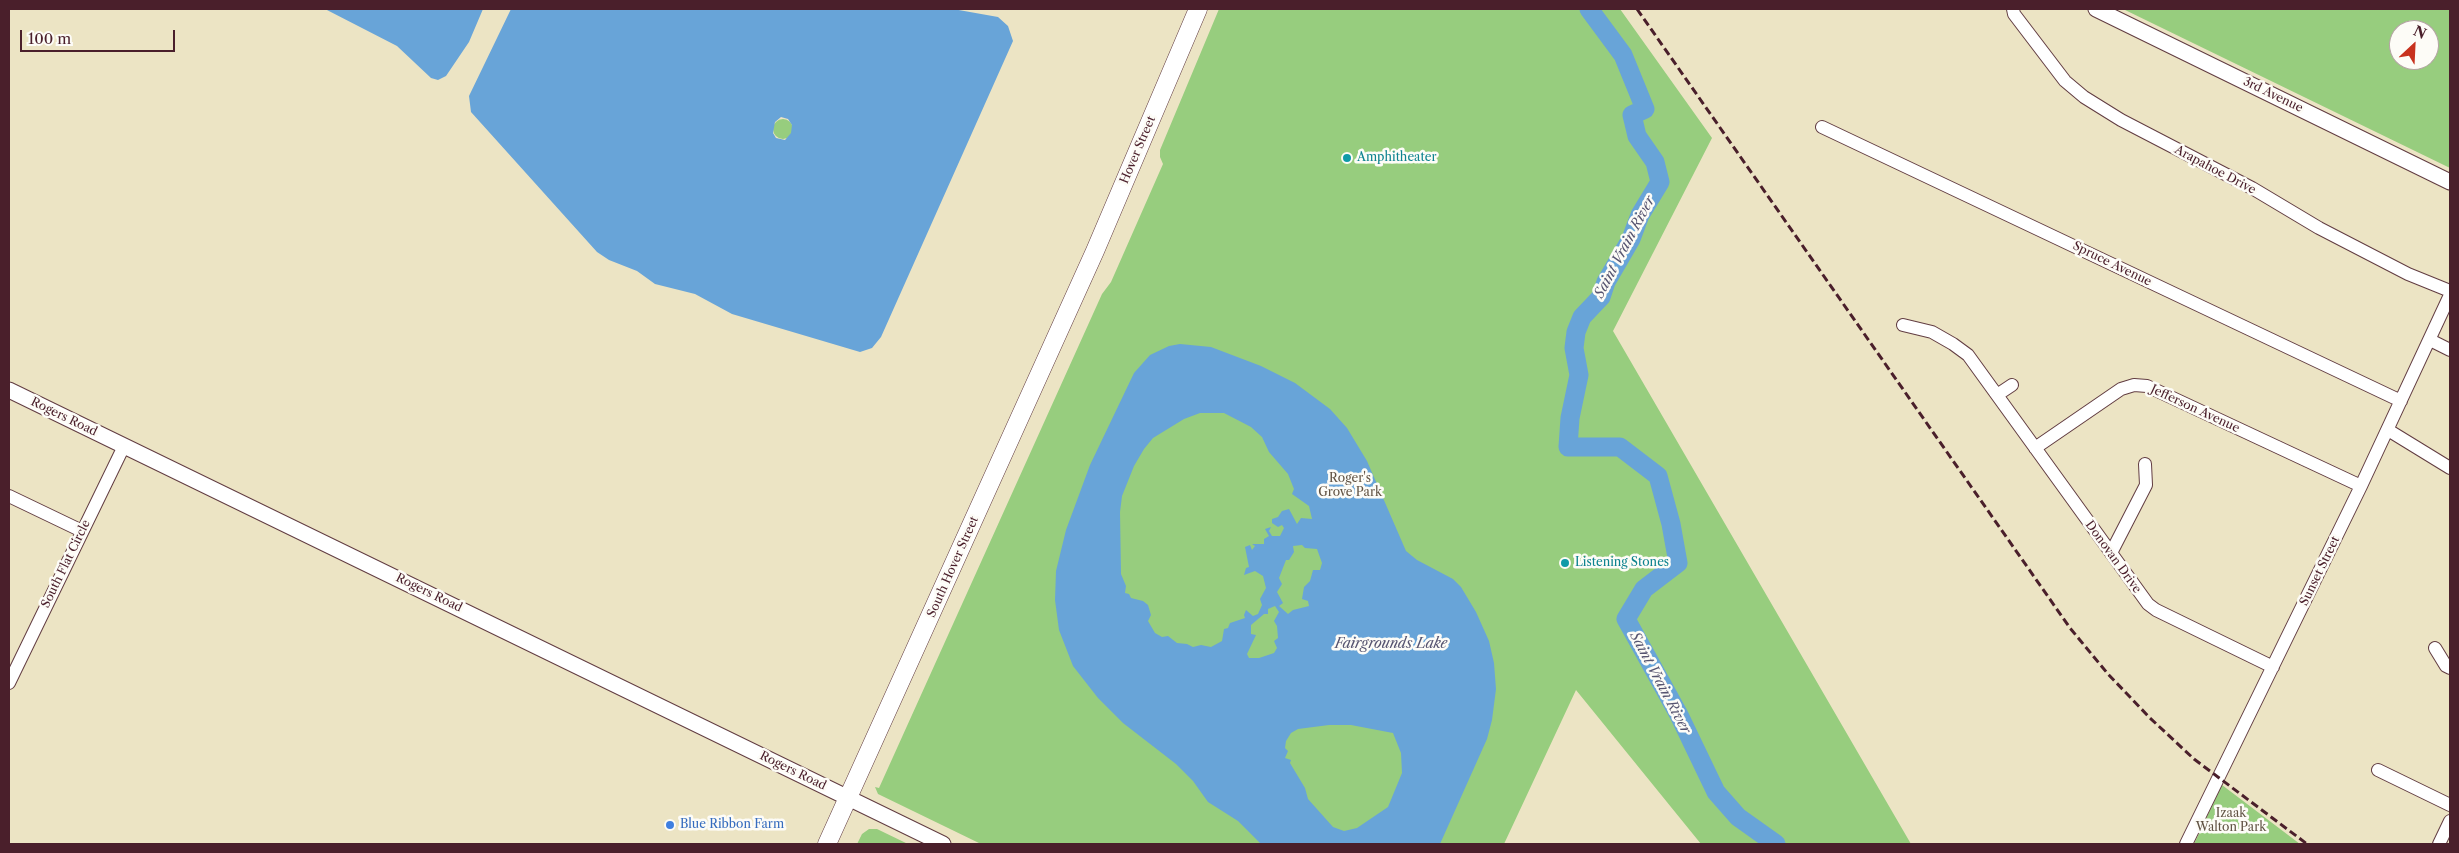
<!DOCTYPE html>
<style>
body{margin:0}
#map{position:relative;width:2459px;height:853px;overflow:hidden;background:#ece4c4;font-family:"Libre Caslon Text",serif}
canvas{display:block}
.frame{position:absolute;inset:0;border:10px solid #4a1f2b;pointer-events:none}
.north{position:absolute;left:2389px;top:20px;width:50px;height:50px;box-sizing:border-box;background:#fdfcf7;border:1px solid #b5a4a5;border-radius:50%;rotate:25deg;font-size:14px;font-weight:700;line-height:20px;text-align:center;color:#4a1f2b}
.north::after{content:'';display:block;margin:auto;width:18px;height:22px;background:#c8321e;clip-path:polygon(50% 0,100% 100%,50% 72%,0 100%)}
.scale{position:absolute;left:20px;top:30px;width:155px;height:22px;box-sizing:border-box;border:2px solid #4a1f2b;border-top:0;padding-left:6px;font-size:15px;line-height:18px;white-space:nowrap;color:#4a1f2b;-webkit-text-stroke:4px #fdfcf7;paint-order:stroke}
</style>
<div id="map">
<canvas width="2459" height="853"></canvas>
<div class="frame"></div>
<div class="north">N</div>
<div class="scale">100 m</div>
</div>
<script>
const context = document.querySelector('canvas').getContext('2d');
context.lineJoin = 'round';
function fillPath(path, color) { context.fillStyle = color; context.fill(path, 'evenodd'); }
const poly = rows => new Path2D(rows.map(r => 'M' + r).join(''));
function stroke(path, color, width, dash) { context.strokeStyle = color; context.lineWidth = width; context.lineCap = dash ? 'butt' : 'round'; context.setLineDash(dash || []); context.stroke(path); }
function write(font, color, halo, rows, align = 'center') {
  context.font = font + ' "Libre Caslon Text",serif'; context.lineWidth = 5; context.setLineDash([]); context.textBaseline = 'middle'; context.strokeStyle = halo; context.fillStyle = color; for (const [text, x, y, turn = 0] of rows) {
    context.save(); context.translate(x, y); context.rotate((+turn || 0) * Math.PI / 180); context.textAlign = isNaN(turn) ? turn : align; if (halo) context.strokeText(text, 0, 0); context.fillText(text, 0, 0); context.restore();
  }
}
const green = poly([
 [1219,9,1620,9,1712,138,1613,331,1911,844,1701,844,1576,690,1504,844,981,844,878,794,875,787,879,788,1102,294,1111,282,1163,164,1160,157,1160,150],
 [2123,9,2450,9,2450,168],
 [2399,30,2429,30,2429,60,2399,60],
 '773 129a10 10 0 1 1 20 0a10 10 0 1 1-20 0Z',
 [2222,785,2300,844,2194,844],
 [869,829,877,829,908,844,857,844,862,834]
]);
const water = poly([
 [325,9,483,9,469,42,446,76,438,80,431,78,397,46],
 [511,9,953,9,998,17,1008,26,1013,41,881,337,872,348,860,352,732,314,695,294,655,284,637,271,609,260,597,252,471,112,469,96],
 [781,117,788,119,792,125,791,133,785,140,776,138,773,133,775,122],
 [1180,344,1211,347,1261,366,1295,383,1330,409,1347,428,1367,461,1406,551,1417,560,1453,579,1461,587,1476,612,1489,641,1494,663,1496,689,1492,720,1487,739,1440,844,1261,844,1238,821,1208,802,1193,781,1176,764,1123,723,1098,698,1073,666,1059,630,1055,600,1056,571,1066,530,1090,465,1134,373,1150,355,1169,346],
 [1200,413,1224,413,1251,427,1262,437,1269,452,1288,474,1294,489,1292,494,1309,506,1312,519,1301,518,1297,524,1289,509,1282,511,1278,517,1272,519,1272,523,1278,527,1282,525,1284,528,1280,536,1272,536,1269,531,1271,527,1265,529,1269,536,1264,539,1264,544,1252,544,1255,546,1252,550,1250,545,1245,547,1249,567,1246,568,1244,575,1255,571,1263,576,1266,588,1260,599,1262,605,1258,614,1253,616,1246,610,1244,615,1245,618,1230,623,1228,628,1224,629,1222,641,1211,647,1201,645,1193,647,1187,644,1177,643,1168,636,1162,637,1155,633,1148,621,1151,615,1148,605,1143,601,1131,598,1129,594,1125,593,1126,586,1121,574,1120,512,1122,496,1134,466,1144,449,1153,438,1184,419],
 [1302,545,1305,548,1317,549,1322,563,1320,570,1313,570,1310,581,1304,587,1302,599,1308,601,1309,606,1293,610,1288,614,1279,606,1283,603,1277,592,1282,584,1279,578,1286,560,1289,560,1294,552,1293,546],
 [1275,606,1279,612,1274,621,1277,626,1278,638,1274,641,1277,648,1274,653,1259,658,1249,658,1247,654,1256,635,1251,634,1251,625,1264,614,1268,614,1268,609],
 [1329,725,1351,725,1393,733,1401,753,1402,773,1388,807,1357,828,1344,831,1333,827,1308,799,1305,788,1290,763,1291,760,1285,758,1288,751,1285,748,1286,741,1291,733,1298,729]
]);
const river = poly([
 [1589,9,1623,55,1645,109,1632,115,1637,136,1655,162,1660,182,1640,215,1631,239,1606,282,1601,297,1582,317,1576,332,1574,348,1579,375,1570,418,1568,447,1620,447,1658,476,1671,524,1678,563,1644,589,1626,619,1679,715,1716,792,1738,817,1776,844]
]);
const minor = poly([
 [2013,9,2014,14,2065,81,2084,97,2121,120,2252,188,2319,228,2408,274,2450,291],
 [1822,127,2401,401],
 [1903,325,1932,332,1953,344,1968,355,2148,604,2156,610,2273,667],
 [2430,340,2450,350],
 [1997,395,2012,385],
 [2388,430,2450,468],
 [2035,448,2121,389,2134,385,2147,386,2361,486],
 [9,496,82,531],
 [2111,553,2146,485,2145,464],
 [2435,648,2446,666,2450,668],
 [9,683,124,446],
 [2378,770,2450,805],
 [2186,844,2361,486,2450,295],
 [2439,844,2450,821]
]);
const tertiary = poly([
 [2096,9,2450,182],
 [9,390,943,844]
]);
const secondary = poly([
 [827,844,1095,251,1198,9]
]);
const rail = poly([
 [1637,9,2070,628,2108,674,2150,718,2194,759,2307,844]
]);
const markers = [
 [1347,158,5,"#0f9aa8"],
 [1565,563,5,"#0f9aa8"],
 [670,825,5,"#3f7fe0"]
];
const streetNames = [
 ["3rd Avenue",2273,95,26],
 ["Hover Street",1138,150,-67],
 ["Arapahoe Drive",2215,170,28],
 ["Spruce Avenue",2112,264,26],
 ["Jefferson Avenue",2195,409,25],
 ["Rogers Road",64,417,26],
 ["Donovan Drive",2113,557,54],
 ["South Flat Circle",66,564,-64],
 ["South Hover Street",953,567,-66],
 ["Sunset Street",2320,571,-64],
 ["Rogers Road",429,593,26],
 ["Rogers Road",793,771,26]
];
const cultureNames = [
 ["Amphitheater",1357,158],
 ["Listening Stones",1575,563]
];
const parkNames = [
 ["Roger's",1350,479],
 ["Grove Park",1350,493],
 ["Izaak",2231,814],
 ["Walton Park",2231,828]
];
const shopNames = [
 ["Blue Ribbon Farm",680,825]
];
const waterNames = [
 ["Saint Vrain River",1625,247,-62],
 ["Fairgrounds Lake",1391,644],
 ["Saint Vrain River",1660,683,62]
];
fillPath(green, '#97cd7e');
fillPath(water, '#68a4d8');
stroke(river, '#68a4d8', 19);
stroke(minor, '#623d42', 14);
stroke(tertiary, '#623d42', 17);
stroke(secondary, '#623d42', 19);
stroke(minor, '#fff', 12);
stroke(tertiary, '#fff', 15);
stroke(secondary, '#fff', 18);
stroke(rail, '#4a1f2b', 3, [8, 4]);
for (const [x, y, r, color] of markers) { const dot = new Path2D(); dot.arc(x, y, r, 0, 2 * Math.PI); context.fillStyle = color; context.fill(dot); stroke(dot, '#fdfcf7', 2); }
write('12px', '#4a1f2b', '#fdfcf7', streetNames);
write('12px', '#0d838f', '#fdfcf7', cultureNames, 'left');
write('12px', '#615344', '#fdfcf7', parkNames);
write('12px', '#366cbe', '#fdfcf7', shopNames, 'left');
write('italic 14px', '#565470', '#fdfcf7', waterNames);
</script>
